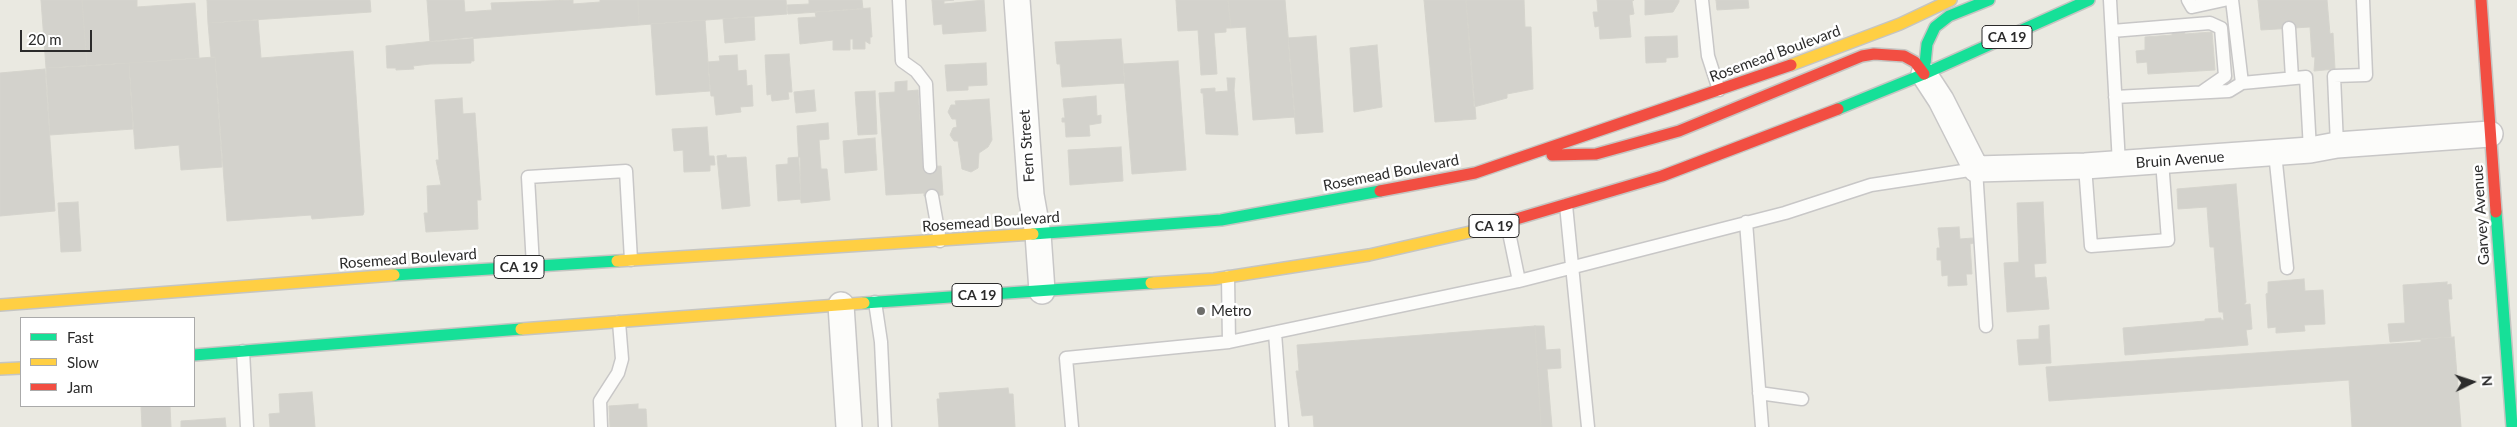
<!DOCTYPE html>
<style>
body{margin:0}
#map{position:relative;width:2517px;height:427px;overflow:hidden;background:#eae9e1;font-family:Lato,sans-serif}
canvas{display:block}
.legend{position:absolute;left:20px;top:317px;width:175px;height:90px;box-sizing:border-box;background:#fff;border:1px solid #aaa;margin:0;padding:6px 9px;list-style:none;font-size:15px;color:#2b2b2b}
.legend li{display:flex;align-items:center;gap:10px;height:25px}
.legend b{width:25px;border:1px solid #aaa}
.north{position:absolute;left:2447px;top:357px;width:50px;height:50px;-webkit-text-stroke:4px #fff;paint-order:stroke;rotate:86deg;font-size:14px;font-weight:700;line-height:20px;text-align:center;color:#2b2b2b}
.north::after{content:'';display:block;margin:auto;width:18px;height:22px;background:#2b2b2b;clip-path:polygon(50% 0,100% 100%,50% 72%,0 100%)}
.scale{position:absolute;left:20px;top:30px;width:72px;height:22px;box-sizing:border-box;border:2px solid #2b2b2b;border-top:0;padding-left:6px;font-size:15px;line-height:18px;white-space:nowrap;color:#2b2b2b;-webkit-text-stroke:4px #fff;paint-order:stroke}
</style>
<div id="map">
<canvas width="2517" height="427"></canvas>
<ul class="legend">
<li><b style="height:6px;background:#16e098"></b>Fast</li>
<li><b style="height:6px;background:#ffcf43"></b>Slow</li>
<li><b style="height:6px;background:#f24e42"></b>Jam</li>
</ul>
<div class="north">N</div>
<div class="scale">20 m</div>
</div>
<script>
const context = document.querySelector('canvas').getContext('2d');
context.lineJoin = 'round';
function fillPath(path, color) { context.fillStyle = color; context.fill(path, 'evenodd'); }
const poly = rows => new Path2D(rows.map(r => 'M' + r).join(''));
function stroke(path, color, width, dash) { context.strokeStyle = color; context.lineWidth = width; context.lineCap = dash ? 'butt' : 'round'; context.setLineDash(dash || []); context.stroke(path); }
function write(font, color, halo, rows, align = 'center') {
  context.font = font + ' Lato,sans-serif'; context.lineWidth = 5; context.setLineDash([]); context.textBaseline = 'middle'; context.strokeStyle = halo; context.fillStyle = color; for (const [text, x, y, turn = 0] of rows) {
    context.save(); context.translate(x, y); context.rotate((+turn || 0) * Math.PI / 180); context.textAlign = isNaN(turn) ? turn : align; if (halo) context.strokeText(text, 0, 0); context.fillText(text, 0, 0); context.restore();
  }
}
const building = poly([
 [41,0,82,0,87,66,46,68,41,0],
 [82,0,137,0,137,7,195,3,199,58,87,66,82,0],
 [207,0,370,0,371,12,208,23,207,0],
 [427,0,464,0,465,12,492,10,491,3,573,0,573,4,600,2,600,0,638,0,639,25,430,42,427,0],
 [638,0,786,0,787,14,639,25,638,0],
 [809,0,862,0,863,9,788,14,787,5,809,4,809,0],
 [932,0,954,0,944,1,944,4,984,0,986,31,943,34,942,24,934,25,932,0],
 [1176,0,1228,0,1231,28,1226,28,1226,32,1214,33,1217,74,1201,75,1198,30,1178,31,1176,0],
 [1228,0,1285,0,1295,117,1253,120,1246,27,1231,28,1228,0],
 [1424,0,1466,0,1476,119,1435,122,1424,0],
 [1466,0,1524,0,1525,27,1531,27,1533,89,1507,94,1507,98,1474,107,1466,0],
 [1597,0,1634,0,1632,1,1634,14,1629,15,1631,37,1600,39,1599,26,1595,27,1593,12,1598,12,1597,0],
 [1645,0,1679,0,1679,2,1673,12,1645,15,1645,0],
 [1716,0,1748,0,1749,8,1717,10,1716,0],
 [2258,0,2327,0,2330,34,2333,33,2335,69,2314,71,2315,57,2312,57,2310,27,2261,30,2258,0],
 [870,8,872,37,870,37,870,44,865,41,865,49,853,49,853,39,850,39,850,50,833,50,833,40,800,44,798,18,816,17,815,12,870,8],
 [754,17,755,40,725,43,723,19,754,17],
 [258,20,261,58,353,51,364,212,363,215,312,219,311,215,227,221,215,57,211,57,208,23,258,20],
 [705,20,710,91,656,95,651,24,705,20],
 [2184,31,2185,34,2212,32,2215,70,2148,74,2147,62,2137,63,2136,51,2145,50,2145,37,2172,35,2172,32,2184,31],
 [1316,36,1323,132,1296,134,1288,38,1316,36],
 [1677,36,1678,57,1666,58,1666,62,1646,63,1645,37,1677,36],
 [473,37,474,61,471,61,471,63,430,64,413,66,414,69,396,70,396,68,387,68,386,46,473,37],
 [1121,39,1125,83,1062,87,1060,64,1057,64,1055,42,1121,39],
 [1377,45,1382,107,1354,112,1350,48,1377,45],
 [789,54,792,92,788,92,789,99,772,101,771,94,767,95,765,55,789,54],
 [737,55,738,71,746,70,747,86,752,85,753,106,740,107,741,112,716,115,714,96,711,96,708,62,720,61,719,56,737,55],
 [215,57,222,167,181,170,179,145,135,149,129,63,215,57],
 [1178,61,1186,170,1132,174,1123,64,1178,61],
 [129,63,133,129,50,135,46,68,129,63],
 [986,63,987,85,968,86,968,90,947,91,945,65,986,63],
 [45,69,55,211,0,216,0,73,45,69],
 [1227,78,1235,78,1234,90,1238,135,1206,134,1203,93,1201,93,1201,89,1215,88,1215,92,1228,91,1227,78],
 [907,81,907,91,918,90,923,167,941,166,943,195,924,196,924,193,886,195,879,93,895,92,895,82,907,81],
 [814,90,816,111,796,113,794,92,814,90],
 [875,91,877,134,858,135,855,92,875,91],
 [1096,96,1097,116,1101,115,1101,123,1089,125,1090,136,1066,137,1065,122,1062,122,1062,118,1065,118,1063,99,1096,96],
 [462,98,463,114,475,113,481,200,477,200,478,229,426,232,424,213,428,213,427,186,441,185,436,160,439,160,435,100,462,98],
 [989,99,992,140,988,147,979,153,978,168,971,172,962,169,958,141,954,141,950,135,953,128,957,127,956,119,952,119,948,112,951,105,956,105,955,101,989,99],
 [828,123,829,139,819,140,821,169,827,169,830,200,801,203,797,126,828,123],
 [707,127,709,156,714,156,715,165,710,165,710,171,684,172,683,150,674,151,672,129,707,127],
 [875,138,877,170,845,173,843,141,875,138],
 [1121,147,1123,181,1070,185,1068,150,1121,147],
 [726,155,727,158,746,157,750,206,722,209,717,156,726,155],
 [800,157,801,199,778,201,776,165,788,164,788,158,800,157],
 [2236,184,2246,302,2244,305,2250,304,2252,329,2246,330,2248,345,2125,355,2123,328,2205,321,2205,319,2221,318,2221,320,2224,320,2223,312,2219,312,2214,247,2210,247,2207,207,2178,209,2177,189,2236,184],
 [78,202,81,251,61,252,58,203,78,202],
 [2043,202,2046,263,2034,264,2035,278,2046,277,2049,309,2007,312,2004,263,2019,262,2017,203,2043,202],
 [1959,227,1960,239,1973,238,1974,243,1970,244,1972,274,1966,274,1967,285,1948,286,1948,275,1942,276,1941,260,1937,260,1937,248,1940,248,1938,228,1959,227],
 [2304,279,2305,291,2323,290,2325,324,2304,325,2305,331,2276,333,2276,327,2268,328,2266,294,2268,293,2268,282,2304,279],
 [2447,282,2447,285,2451,284,2452,299,2448,299,2451,337,2390,342,2388,324,2405,323,2403,285,2447,282],
 [2049,325,2051,363,2019,365,2017,340,2039,339,2039,326,2049,325],
 [1535,326,1544,326,1546,350,1560,349,1561,368,1547,369,1552,427,1541,427,1535,326],
 [1535,326,1541,427,1314,427,1313,415,1302,416,1296,371,1299,371,1297,345,1535,326],
 [2454,337,2461,427,2352,427,2349,380,2049,401,2046,367,2421,342,2421,339,2454,337],
 [1008,388,1009,394,1013,394,1015,427,939,427,937,399,940,399,939,393,1008,388],
 [312,392,315,427,270,427,269,414,280,413,279,394,312,392],
 [638,404,638,409,646,409,647,427,610,427,609,406,638,404],
 [141,406,170,406,171,427,142,427,141,406],
 [225,418,226,427,181,427,181,421,225,418]
]);
const lane = poly([
 [899,0,902,61,916,71,926,84,930,167],
 [1702,0,1708,56,1719,90],
 [2110,0,2119,164],
 [2188,0,2192,7,2224,0],
 [2232,0,2242,83],
 [2289,28,2292,78],
 [2112,31,2210,23,2221,28,2225,76,2202,92],
 [2115,97,2229,91,2242,83,2306,77,2310,150],
 [2337,145,2334,76,2366,75,2363,0],
 [2275,153,2287,268],
 [2085,166,2091,246,2168,240,2162,161],
 [932,196,940,241],
 [1566,205,1588,427],
 [1746,222,1762,427],
 [533,266,528,177,626,171,631,260],
 [1228,277,1229,342],
 [1519,281,1785,213,1871,185,1976,169,1986,326],
 [875,302,881,342,885,427],
 [1275,333,1282,427],
 [243,351,247,427],
 [1759,393,1802,399],
 [601,427,600,401,618,373,622,359,619,322],
 [1072,427,1066,358,1229,342,1519,281,1507,223]
]);
const street = poly([
 [1017,0,1031,195,1038,234,1042,291],
 [1924,74,1941,100,1976,169,2085,166,2310,150,2337,145,2490,134],
 [841,305,849,427]
]);
const fast = poly([
 [1924,74,1927,44,1935,27,1949,16,1989,0],
 [1838,109,1924,74,2089,0],
 [2496,212,2512,427],
 [1033,234,1221,220,1380,191],
 [394,275,617,261],
 [864,303,1151,283],
 [194,355,521,329]
]);
const slow = poly([
 [1791,65,1900,24,1951,0],
 [617,261,1033,234],
 [1151,283,1214,279,1369,255,1479,230],
 [0,305,394,275],
 [521,329,864,303],
 [0,369,21,368]
]);
const jam = poly([
 [2481,0,2496,212],
 [1552,155,1596,154,1679,131,1862,56,1874,54,1904,56,1915,62,1924,74],
 [1380,191,1475,173,1791,65],
 [1479,230,1662,176,1838,109]
]);
const markers = [
 [1201,311,5,"#6e6e6b"]
];
const shields = [
 [2007,37,50],
 [1494,226,50],
 [519,267,50],
 [977,295,50]
];
const shieldNames = [
 ["CA 19",2007,37],
 ["CA 19",1494,226],
 ["CA 19",519,267],
 ["CA 19",977,295]
];
const streetNames = [
 ["Rosemead Boulevard",1775,54,-20],
 ["Fern Street",1027,146,-94],
 ["Bruin Avenue",2180,160,-4],
 ["Rosemead Boulevard",1391,173,-11],
 ["Garvey Avenue",2481,215,-94],
 ["Rosemead Boulevard",991,222,-4],
 ["Rosemead Boulevard",408,259,-4]
];
const poiNames = [
 ["Metro",1211,311]
];
fillPath(building, '#d3d2cc');
stroke(building, '#d5d4cd', 1);
stroke(lane, '#c8c7c7', 15);
stroke(street, '#c8c7c7', 28);
stroke(fast, '#c5c5c2', 14);
stroke(slow, '#c5c5c2', 14);
stroke(jam, '#c5c5c2', 14);
stroke(lane, '#fcfcfa', 12);
stroke(street, '#fcfcfa', 25);
stroke(fast, '#16e098', 11);
stroke(slow, '#ffcf43', 11);
stroke(jam, '#f24e42', 11);
for (const [x, y, r, color] of markers) { const dot = new Path2D(); dot.arc(x, y, r, 0, 2 * Math.PI); context.fillStyle = color; context.fill(dot); stroke(dot, '#fff', 2); }
for (const [x, y, w] of shields) { const box = new Path2D(); box.roundRect(x - w / 2, y - 11.5, w, 23, 4); context.fillStyle = '#fff'; context.fill(box); stroke(box, '#2b2b2b', 1); }
write('bold 14px', '#2b2b2b', null, shieldNames);
write('15px', '#2b2b2b', '#fff', streetNames);
write('15px', '#2b2b2b', '#fff', poiNames, 'left');
</script>
